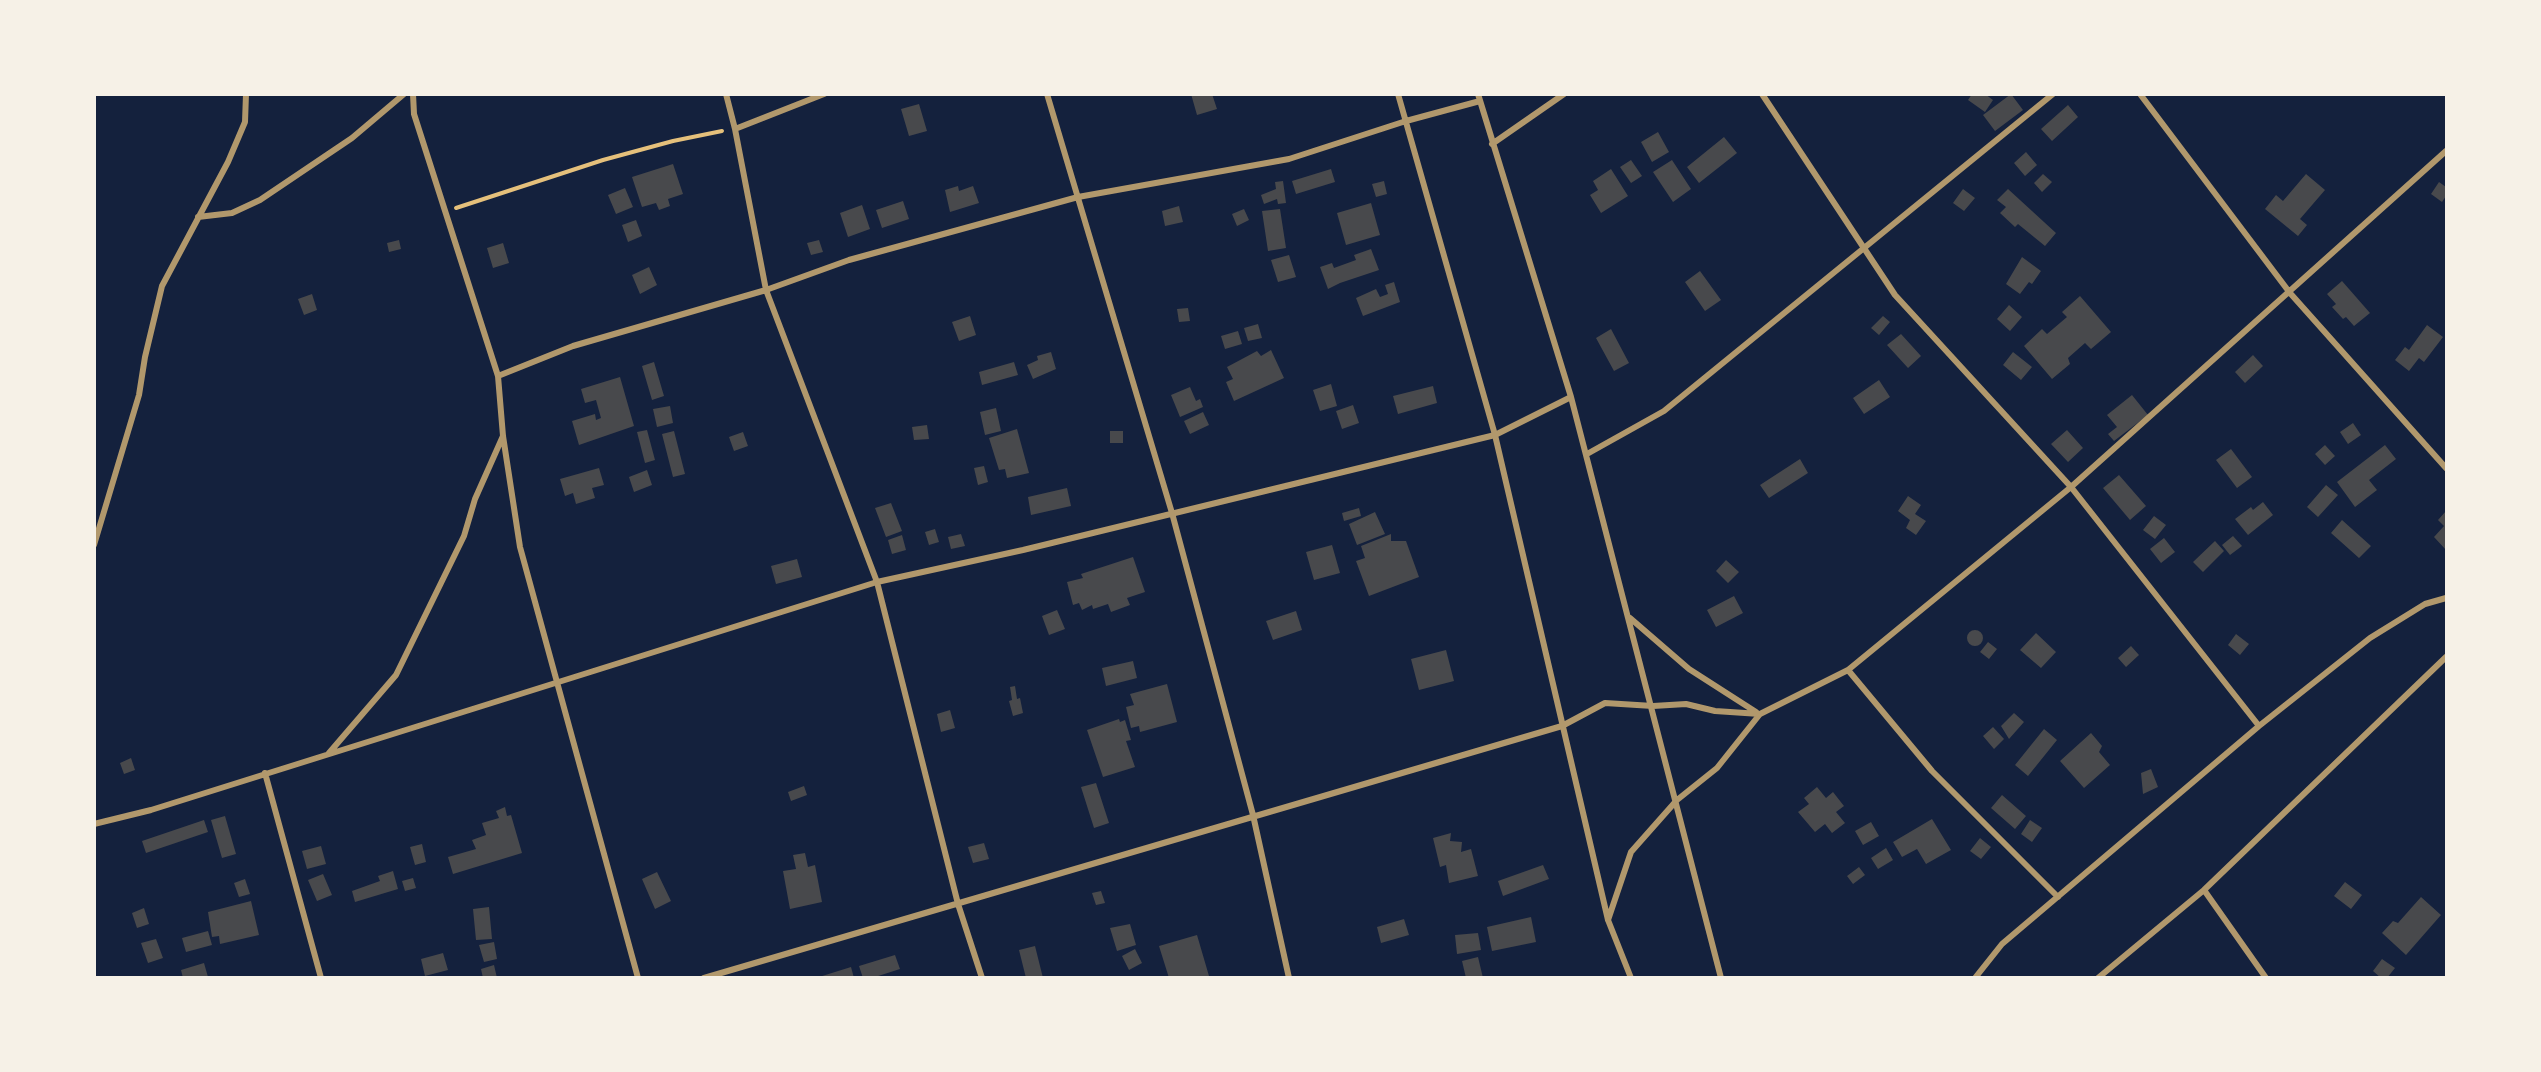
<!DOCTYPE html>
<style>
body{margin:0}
#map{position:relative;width:2541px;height:1072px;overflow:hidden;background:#14213d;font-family:"Varela Round",sans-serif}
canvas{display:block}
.frame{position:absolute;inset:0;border:96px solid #f6f1e7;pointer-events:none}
</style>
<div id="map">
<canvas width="2541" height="1072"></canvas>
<div class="frame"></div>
</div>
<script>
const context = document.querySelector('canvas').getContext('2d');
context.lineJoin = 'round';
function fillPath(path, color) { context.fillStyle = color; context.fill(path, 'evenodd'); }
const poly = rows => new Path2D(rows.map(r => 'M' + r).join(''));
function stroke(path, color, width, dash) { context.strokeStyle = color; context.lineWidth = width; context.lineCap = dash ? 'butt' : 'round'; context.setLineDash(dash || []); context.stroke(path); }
const building = poly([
 [1191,94,1212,94,1217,109,1197,115],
 [1972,94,1985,94,1993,100,1985,112,1968,100],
 [2011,94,2023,110,1995,131,1983,115],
 [919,104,927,131,909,136,901,109],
 [2068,105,2078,117,2052,141,2041,129],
 [1658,132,1669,152,1652,162,1641,142],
 [1724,137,1737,153,1699,183,1687,167],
 [2026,152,2037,165,2025,176,2014,163],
 [1631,160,1642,176,1631,183,1620,167],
 [1672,160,1691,189,1673,202,1653,172],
 [673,164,683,194,668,199,670,206,659,210,656,203,642,207,632,177],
 [1331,169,1335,182,1296,194,1292,181],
 [1611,169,1628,196,1601,213,1590,195,1598,190,1593,181],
 [2043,174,2052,182,2042,192,2034,183],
 [2306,174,2325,190,2300,219,2307,225,2298,236,2265,209,2276,195,2283,201],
 [1283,181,1286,203,1278,204,1277,199,1264,204,1261,195,1276,189,1275,182],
 [1384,181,1387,194,1376,197,1372,184],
 [2439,182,2446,187,2446,196,2442,202,2431,194],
 [958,186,959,191,973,186,979,203,950,212,945,190],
 [625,188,633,207,616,214,608,195],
 [1963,189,1975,198,1964,211,1953,203],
 [2008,189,2056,233,2045,246,2018,224,2015,227,2000,213,2006,207,1997,200],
 [903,201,909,219,882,228,876,210],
 [1371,203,1380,235,1346,245,1337,213],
 [862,205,870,229,848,237,840,213],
 [1179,206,1183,222,1165,226,1162,211],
 [1244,209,1249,220,1237,226,1232,214],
 [1280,209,1286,248,1268,251,1262,211],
 [636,220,642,236,628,242,622,225],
 [399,240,401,249,389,252,387,243],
 [819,240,823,252,811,255,807,243],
 [503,243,509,263,493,268,487,248],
 [1371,249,1379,270,1340,283,1328,289,1320,267,1332,263,1334,268,1356,260,1354,255],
 [1289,255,1296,277,1278,282,1271,260],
 [2022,257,2041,271,2032,284,2029,282,2020,294,2006,284],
 [649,267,657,285,640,294,632,275],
 [1700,271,1721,300,1705,311,1685,282],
 [2342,281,2370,313,2354,326,2346,317,2343,319,2332,307,2336,304,2327,294],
 [1394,282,1400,302,1363,316,1356,298,1376,289,1380,297,1388,294,1385,285],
 [312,294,317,310,304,315,298,299],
 [2080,296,2111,332,2091,349,2085,343,2068,358,2070,364,2052,379,2024,346,2042,329,2047,334,2067,317,2062,312],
 [2009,305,2022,317,2010,331,1997,319],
 [1188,308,1190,321,1179,322,1177,309],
 [970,316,976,335,959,341,952,322],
 [1883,316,1890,322,1879,335,1871,328],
 [1258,324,1262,338,1248,341,1244,328],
 [2427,325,2443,337,2424,362,2419,358,2409,371,2395,360,2405,347,2409,350],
 [1611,329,1629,363,1614,371,1596,338],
 [1238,331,1242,344,1225,349,1221,336],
 [1901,334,1921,356,1908,368,1887,345],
 [1271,350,1284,378,1234,401,1226,382,1233,379,1227,367,1257,351,1261,356],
 [1051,352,1056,369,1033,379,1027,365,1038,360,1037,356],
 [2013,352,2032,367,2021,380,2003,365],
 [2253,355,2263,366,2245,383,2235,372],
 [654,362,664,396,652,400,642,366],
 [1014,362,1018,375,982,385,979,372],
 [620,377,634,426,579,445,572,421,595,414,596,420,601,418,596,400,585,403,581,389],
 [1879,380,1890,397,1864,414,1853,398],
 [1331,384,1337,406,1320,411,1313,390],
 [1433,386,1437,403,1398,414,1393,396],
 [1190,387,1196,401,1200,399,1203,407,1180,417,1171,395],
 [2132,395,2148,415,2114,441,2108,434,2117,427,2107,415],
 [1353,405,1359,423,1342,429,1336,411],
 [670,406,673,423,657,427,653,409],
 [996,408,1001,431,985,435,980,412],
 [1203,412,1209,425,1190,434,1184,421],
 [2353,423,2361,435,2348,444,2340,432],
 [927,425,929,439,914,440,912,427],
 [1017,429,1029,473,1007,478,1005,469,999,470,989,438],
 [647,430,655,460,645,463,637,432],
 [2067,430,2083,448,2068,462,2051,444],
 [674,431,685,474,673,477,662,434],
 [1110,431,1123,431,1123,443,1110,443],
 [743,432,748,446,734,451,729,437],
 [2325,445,2335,456,2325,465,2315,454],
 [2385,445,2396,459,2369,480,2377,490,2355,507,2337,482],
 [2231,449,2252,477,2237,488,2216,460],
 [1800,459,1808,473,1769,498,1760,485],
 [984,466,988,482,978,485,974,468],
 [599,468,604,485,592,488,595,498,576,504,573,493,565,496,560,479],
 [647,470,652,485,634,492,629,477],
 [2119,475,2146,506,2130,520,2103,488],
 [2326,485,2338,495,2318,517,2307,507],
 [1067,488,1071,506,1031,515,1028,497],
 [1908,496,1921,505,1915,514,1926,521,1916,535,1906,528,1910,520,1898,511],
 [2263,502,2273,515,2248,535,2235,519,2251,507,2253,510],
 [891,503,902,531,886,537,875,508],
 [1359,508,1361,516,1344,521,1342,513],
 [2446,511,2446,550,2434,537,2444,526,2438,520],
 [1375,512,1385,534,1357,545,1349,524],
 [2154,516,2166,525,2155,539,2143,530],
 [2342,520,2371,546,2359,558,2331,533],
 [935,529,939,542,929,545,925,532],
 [961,534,965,546,951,549,948,537],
 [1391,534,1391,541,1406,541,1419,577,1369,596,1356,561,1365,558,1361,546],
 [902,535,906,550,892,554,888,540],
 [2233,536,2242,546,2230,555,2222,545],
 [2164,538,2175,552,2161,563,2150,549],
 [2215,541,2224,551,2203,572,2193,562],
 [1332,545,1340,573,1314,580,1306,552],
 [1133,557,1145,592,1127,598,1130,605,1111,612,1108,604,1093,609,1092,605,1082,610,1079,603,1073,605,1067,582,1083,578,1081,574],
 [797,559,802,577,776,584,771,566],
 [1726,560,1739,572,1728,583,1716,571],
 [1734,596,1743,613,1716,627,1707,610],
 [1057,610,1065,629,1049,635,1042,616],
 [1296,611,1302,630,1273,640,1266,621],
 '1967 638a8 8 0 1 1 16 0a8 8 0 1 1-16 0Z',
 [2036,633,2056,652,2041,668,2020,650],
 [2236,634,2249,644,2240,655,2228,645],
 [1988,642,1997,649,1989,659,1980,652],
 [2131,646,2139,655,2126,667,2118,658],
 [1446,650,1454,681,1419,690,1411,659],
 [1133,661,1137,678,1106,686,1102,668],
 [1167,684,1177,722,1140,732,1139,726,1131,728,1126,707,1134,705,1130,694],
 [1015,686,1017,699,1020,698,1023,713,1013,716,1009,701,1012,700,1010,687],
 [950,710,955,728,941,732,937,714],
 [2014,713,2024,722,2009,739,2001,726],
 [1119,719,1120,722,1125,720,1131,740,1126,741,1135,767,1103,777,1087,730],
 [1993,727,2004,739,1994,749,1983,736],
 [2044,729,2057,740,2028,776,2015,765],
 [2091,733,2102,746,2099,752,2110,765,2084,788,2060,761],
 [131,758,135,770,124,774,120,763],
 [2151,769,2158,787,2143,794,2141,773],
 [1096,783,1109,823,1094,828,1081,787],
 [804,786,807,795,791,801,788,792],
 [1817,787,1826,798,1833,792,1844,806,1836,812,1845,823,1832,833,1825,824,1815,832,1798,812,1809,804,1804,798],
 [2002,795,2026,816,2015,829,1991,808],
 [505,807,507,816,511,815,522,853,453,874,448,857,476,849,472,840,486,835,482,823,499,818,496,811],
 [225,816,236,854,222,858,211,820],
 [1932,819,1951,850,1926,864,1917,849,1902,857,1893,842],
 [204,820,208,832,146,853,142,841],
 [2030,820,2042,828,2032,842,2021,834],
 [1871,822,1879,836,1863,845,1855,831],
 [1451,833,1450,841,1462,842,1461,852,1471,849,1478,876,1449,883,1446,865,1440,867,1433,838],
 [1980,838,1991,847,1981,859,1970,851],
 [984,843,989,859,973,863,968,847],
 [422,844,426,862,415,865,410,847],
 [321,846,326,864,307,869,302,851],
 [1886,848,1893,860,1878,869,1871,858],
 [805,853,808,867,815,865,822,902,790,909,783,871,796,869,793,855],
 [1543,865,1549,879,1503,896,1498,881],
 [1859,867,1865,875,1853,884,1847,876],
 [393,871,398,889,355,902,352,891,380,881,378,876],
 [657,872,671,901,655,909,642,879],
 [323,874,332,895,317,901,308,880],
 [413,878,416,888,405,891,402,881],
 [245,879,250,894,239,897,234,883],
 [2345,882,2362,895,2351,909,2334,896],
 [1101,891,1105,903,1096,905,1092,893],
 [2421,897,2441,915,2406,955,2382,933,2393,921,2398,923],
 [251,901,259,935,220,944,219,936,212,937,208,912],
 [489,907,492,939,476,940,473,909],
 [144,908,149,924,137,928,132,913],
 [1531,917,1536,942,1492,951,1487,927],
 [1404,919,1409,935,1381,943,1377,927],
 [1130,924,1136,945,1117,951,1110,928],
 [208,931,212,945,186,952,182,938],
 [1478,933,1481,950,1457,954,1455,935],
 [1197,935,1209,976,1169,978,1159,946],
 [156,939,163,958,148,963,141,943],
 [494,942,497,959,484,962,479,945],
 [1035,946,1043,978,1026,978,1019,950],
 [1135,949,1142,963,1129,970,1122,956],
 [443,953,448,970,425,976,421,959],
 [895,955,900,969,872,978,863,978,859,966],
 [1478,957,1483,978,1466,978,1462,961],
 [2382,959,2395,968,2387,978,2381,978,2373,971],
 [204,963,208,977,183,978,181,970],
 [494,965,497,978,483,978,481,969],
 [851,967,854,978,819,978,819,977]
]);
const path = poly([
 [456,208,603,160,673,141,722,131]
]);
const minor = poly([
 [413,94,414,114,498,376],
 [726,94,735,129,766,290,877,582,958,904,982,978],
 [1047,94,1172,513,1253,815,1289,978],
 [1398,94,1495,435,1608,920,1631,978],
 [1478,94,1571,397,1721,978],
 [1762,94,1895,295,2071,487,2259,726],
 [2140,94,2290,293,2446,468],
 [735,129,824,94],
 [1492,144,1564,94],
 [198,217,232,213,260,200,352,138,404,94],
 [1587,454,1664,411,2053,94],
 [94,545,139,395,145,357,162,286,228,162,245,122,246,94],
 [1630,618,1689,669,1756,712],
 [1848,670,1932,771,2058,897],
 [329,753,396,675,464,536,475,499,503,436],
 [265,773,321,978],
 [94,824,151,810,877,582,1023,550,1495,435,1571,397],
 [2204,890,2266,978],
 [1608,920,1631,852,1677,800,1717,768,1760,714,1848,670,2071,487,2446,151],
 [638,978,520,547,503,436,498,376,573,346,766,290,849,260,1078,197,1289,159,1406,121,1480,101],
 [704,978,1562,726,1605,703,1653,706,1686,704,1715,711,1760,714],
 [1975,978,2002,944,2259,726,2370,638,2425,604,2446,598],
 [2098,978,2204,890,2446,657]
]);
fillPath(building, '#48494c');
stroke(path, '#e5c07b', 4);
stroke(minor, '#b1986c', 6);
</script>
